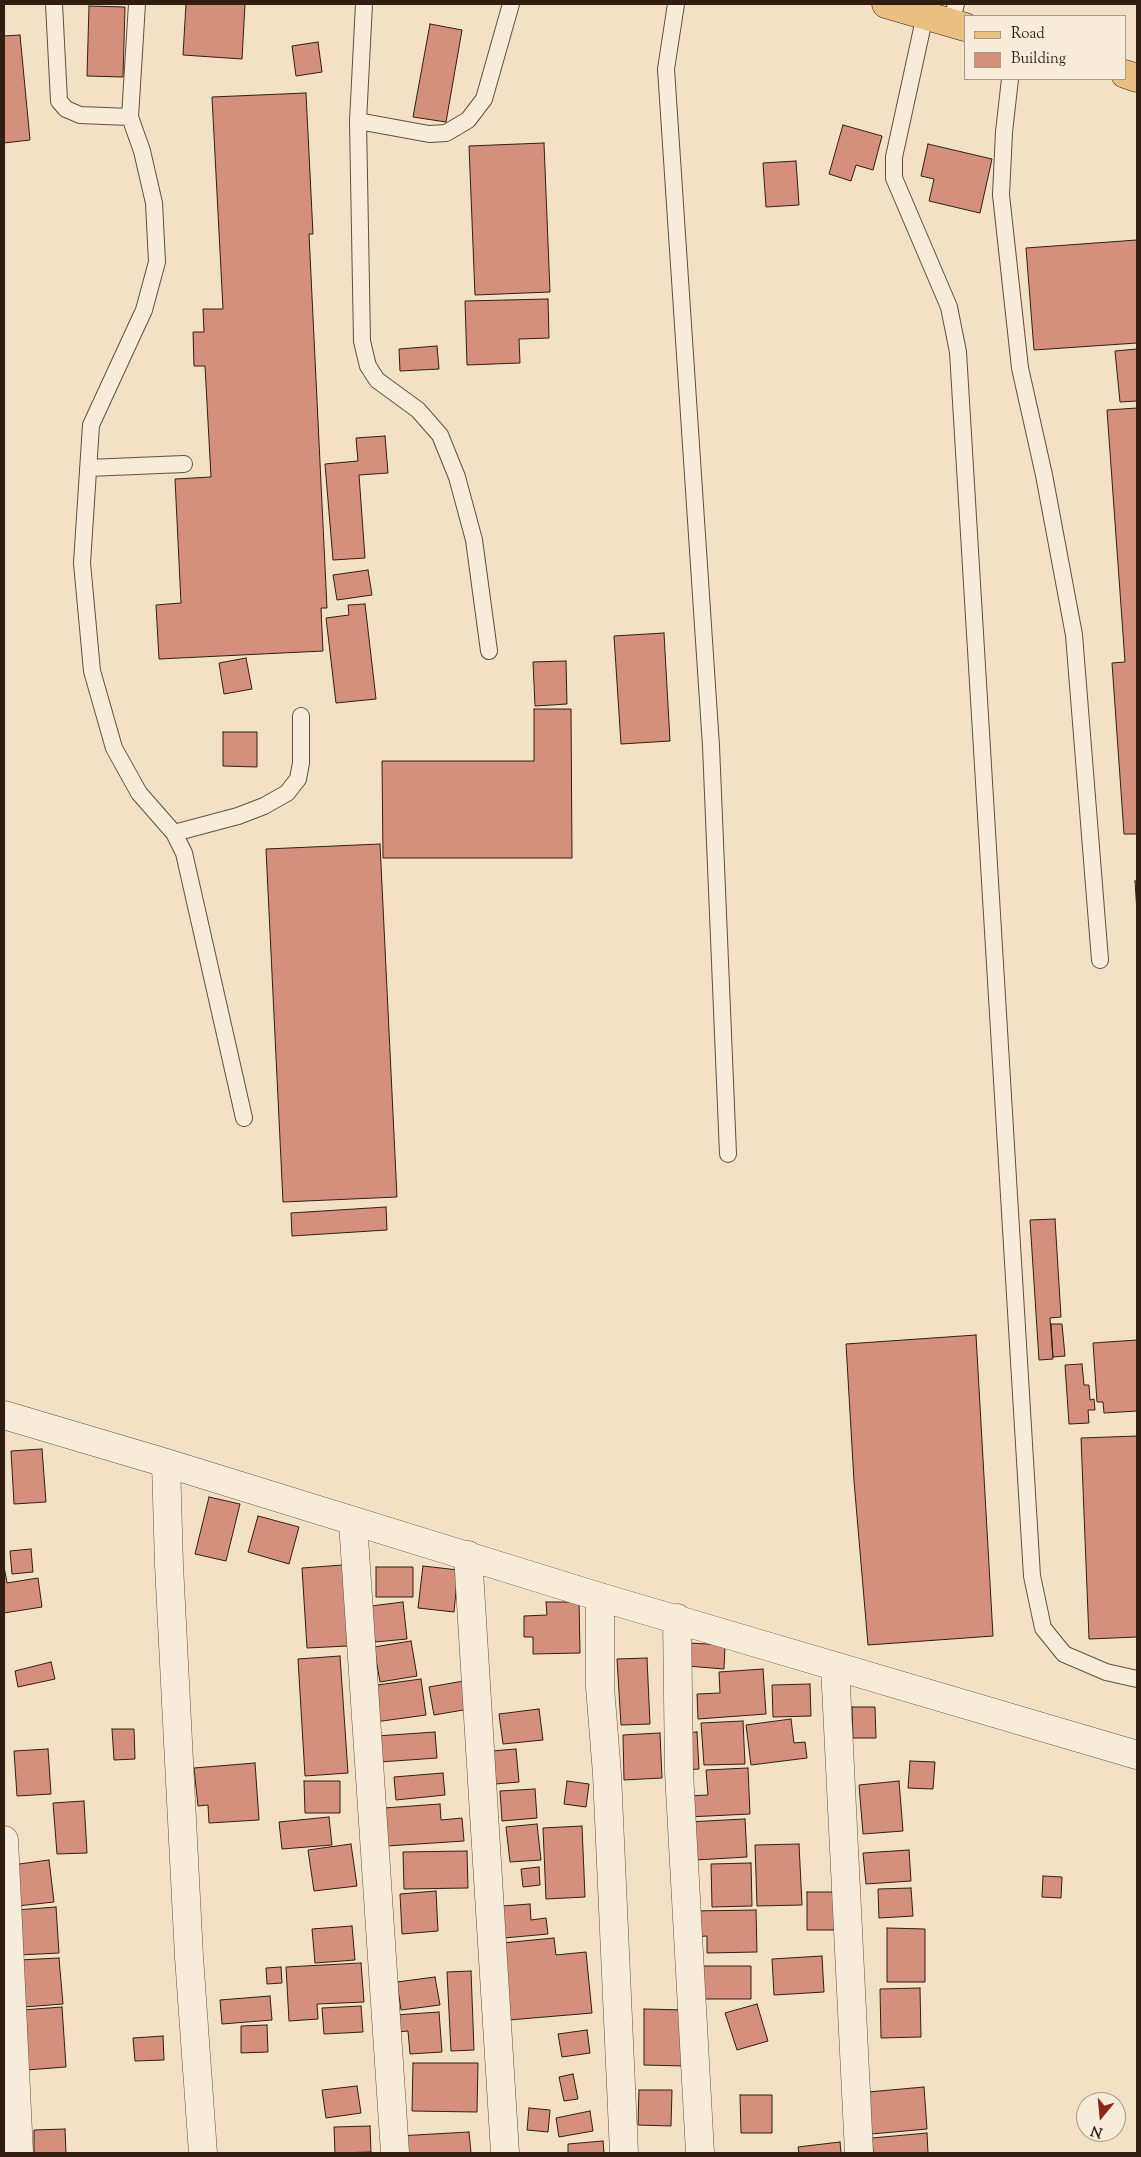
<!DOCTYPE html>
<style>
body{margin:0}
#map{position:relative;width:1141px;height:2157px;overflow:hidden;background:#f2e1c4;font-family:"Sorts Mill Goudy",serif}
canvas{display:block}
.frame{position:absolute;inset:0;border:5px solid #321e11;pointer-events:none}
.legend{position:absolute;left:964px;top:15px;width:162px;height:65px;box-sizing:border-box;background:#f7ecd9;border:1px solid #a89a89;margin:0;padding:6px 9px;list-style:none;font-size:15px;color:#321e11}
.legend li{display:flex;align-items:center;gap:10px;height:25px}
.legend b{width:25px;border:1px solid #a89a89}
.north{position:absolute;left:1076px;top:2092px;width:50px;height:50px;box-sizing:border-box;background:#f7ecd9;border:1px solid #a89a89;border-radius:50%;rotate:197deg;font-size:14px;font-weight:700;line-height:20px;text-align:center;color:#321e11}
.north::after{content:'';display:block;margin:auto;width:18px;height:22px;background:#8f2418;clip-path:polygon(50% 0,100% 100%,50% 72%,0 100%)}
</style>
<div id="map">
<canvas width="1141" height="2157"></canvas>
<div class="frame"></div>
<ul class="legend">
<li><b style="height:6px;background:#e9c082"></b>Road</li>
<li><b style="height:14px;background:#d4907d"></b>Building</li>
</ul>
<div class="north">N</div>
</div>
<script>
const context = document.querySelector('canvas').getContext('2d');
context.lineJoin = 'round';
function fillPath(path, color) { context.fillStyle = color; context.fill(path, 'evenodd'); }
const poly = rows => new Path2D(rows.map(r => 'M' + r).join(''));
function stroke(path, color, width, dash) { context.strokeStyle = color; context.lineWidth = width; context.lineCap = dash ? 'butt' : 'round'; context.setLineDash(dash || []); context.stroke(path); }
const building = poly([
 [186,4,245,4,242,59,183,55,186,4],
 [89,6,125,7,123,77,87,76,89,6],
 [430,24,462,30,446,122,413,117,430,24],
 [20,35,30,140,4,143,4,36,20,35],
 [318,42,322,72,296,76,292,46,318,42],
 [306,93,313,234,309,234,327,608,321,608,323,651,159,659,156,605,181,603,175,479,211,477,205,366,194,366,193,332,204,332,203,309,223,309,212,97,306,93],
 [843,125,882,136,873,170,856,165,851,181,829,174,843,125],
 [544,143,550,292,475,295,469,146,544,143],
 [928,144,992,159,980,213,929,201,934,179,921,176,928,144],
 [796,161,799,205,766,207,763,163,796,161],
 [1137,240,1137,343,1034,350,1026,248,1137,240],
 [548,299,549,338,519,339,520,363,467,365,465,301,548,299],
 [437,346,439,369,400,371,399,349,437,346],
 [1137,349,1137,401,1120,402,1115,351,1137,349],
 [1137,408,1137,834,1124,834,1112,663,1125,662,1107,410,1137,408],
 [385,436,388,473,359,475,365,558,333,560,325,464,358,461,356,438,385,436],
 [368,570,372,595,337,600,333,575,368,570],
 [365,604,376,699,336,703,326,618,349,615,348,605,365,604],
 [664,633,670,741,621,744,614,636,664,633],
 [246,658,252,689,224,694,219,663,246,658],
 [566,661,567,704,535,706,533,662,566,661],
 [534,709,571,709,572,858,383,858,382,761,534,761,534,709],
 [223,732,257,732,257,767,223,766,223,732],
 [380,844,397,1197,283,1202,266,849,380,844],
 [1135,881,1137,881,1137,912,1135,881],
 [386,1207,387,1230,292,1236,291,1213,386,1207],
 [1055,1219,1061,1317,1050,1318,1053,1359,1039,1360,1030,1220,1055,1219],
 [1051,1324,1062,1324,1065,1356,1053,1357,1051,1324],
 [976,1335,993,1636,868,1645,854,1481,846,1344,976,1335],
 [1137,1340,1137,1411,1104,1413,1103,1402,1097,1402,1093,1343,1137,1340],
 [1082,1364,1084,1385,1089,1385,1090,1400,1094,1399,1095,1410,1088,1410,1089,1423,1069,1424,1065,1365,1082,1364],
 [1137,1436,1137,1637,1089,1639,1081,1438,1137,1436],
 [42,1449,46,1502,14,1504,11,1451,42,1449],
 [209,1497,240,1504,226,1561,195,1554,209,1497],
 [258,1516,299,1527,289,1564,248,1552,258,1516],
 [31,1549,33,1572,12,1574,10,1551,31,1549],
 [343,1565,348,1646,307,1648,302,1568,343,1565],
 [4,1566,7,1583,38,1578,42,1607,4,1613,4,1566],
 [423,1566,458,1570,454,1612,418,1608,423,1566],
 [376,1567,413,1567,413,1597,376,1597,376,1567],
 [403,1602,407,1639,375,1642,371,1606,403,1602],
 [546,1602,579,1602,580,1653,533,1654,533,1637,524,1637,524,1616,547,1615,546,1602],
 [411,1641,417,1676,380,1682,374,1647,411,1641],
 [689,1643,725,1645,724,1669,687,1666,689,1643],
 [340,1656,348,1773,305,1776,298,1659,340,1656],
 [647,1658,650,1724,621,1725,617,1659,647,1658],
 [51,1662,55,1679,18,1687,15,1671,51,1662],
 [763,1669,766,1714,698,1719,697,1694,720,1693,719,1672,763,1669],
 [421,1679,426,1715,375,1722,370,1686,421,1679],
 [464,1681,469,1709,434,1715,429,1687,464,1681],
 [810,1684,811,1716,773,1717,772,1685,810,1684],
 [852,1707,875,1707,876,1738,853,1738,852,1707],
 [539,1709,543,1740,503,1744,499,1714,539,1709],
 [791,1719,794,1743,805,1742,807,1758,751,1765,746,1725,791,1719],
 [743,1721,745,1764,704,1765,701,1723,743,1721],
 [112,1729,134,1729,135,1759,114,1760,112,1729],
 [435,1732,437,1758,380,1762,377,1736,435,1732],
 [697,1732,699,1769,684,1770,681,1733,697,1732],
 [660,1733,662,1778,624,1780,623,1735,660,1733],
 [48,1749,51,1794,17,1796,14,1751,48,1749],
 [516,1749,519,1782,495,1784,492,1751,516,1749],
 [910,1761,935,1762,933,1789,908,1788,910,1761],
 [255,1763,259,1820,209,1823,208,1805,198,1806,194,1768,255,1763],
 [748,1768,750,1814,687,1817,686,1796,708,1795,706,1770,748,1768],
 [443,1773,445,1795,396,1800,394,1777,443,1773],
 [304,1781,340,1781,340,1813,305,1813,304,1781],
 [567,1781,589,1784,586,1807,564,1804,567,1781],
 [899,1781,903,1831,863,1834,859,1785,899,1781],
 [535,1789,537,1818,502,1821,500,1791,535,1789],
 [84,1801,87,1853,57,1854,53,1803,84,1801],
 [440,1804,441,1820,462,1818,464,1841,387,1846,384,1808,440,1804],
 [329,1817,332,1845,282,1849,279,1822,329,1817],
 [745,1819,747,1857,695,1860,687,1822,745,1819],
 [537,1824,541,1860,510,1862,506,1827,537,1824],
 [582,1826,585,1897,546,1899,543,1828,582,1826],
 [351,1844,357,1886,314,1891,308,1850,351,1844],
 [799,1844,802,1905,757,1906,755,1845,799,1844],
 [909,1850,911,1881,866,1884,863,1853,909,1850],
 [467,1851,468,1888,404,1889,403,1852,467,1851],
 [49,1860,54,1902,17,1906,12,1865,49,1860],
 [751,1863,752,1906,712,1907,711,1864,751,1863],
 [539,1867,540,1885,523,1887,521,1869,539,1867],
 [1043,1876,1062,1877,1061,1898,1042,1897,1043,1876],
 [911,1888,913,1916,879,1918,878,1889,911,1888],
 [436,1891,438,1931,402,1934,400,1894,436,1891],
 [807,1892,836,1892,836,1930,807,1930,807,1892],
 [530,1904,531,1920,546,1918,548,1934,504,1938,502,1906,530,1904],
 [56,1907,59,1953,19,1955,16,1910,56,1907],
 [756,1910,757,1952,707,1953,707,1936,694,1937,693,1911,756,1910],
 [352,1926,355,1960,315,1963,312,1929,352,1926],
 [887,1928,925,1929,925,1982,887,1982,887,1928],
 [554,1938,556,1955,586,1952,592,2013,509,2020,502,1943,554,1938],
 [822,1956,824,1992,774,1995,772,1959,822,1956],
 [59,1958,63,2004,23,2007,19,1960,59,1958],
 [361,1963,364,2002,317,2004,318,2019,289,2021,286,1967,361,1963],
 [703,1966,751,1966,751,1999,703,1999,703,1966],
 [281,1967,282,1983,267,1984,266,1968,281,1967],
 [471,1971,474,2050,451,2051,447,1972,471,1971],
 [435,1977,440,2005,401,2010,397,1982,435,1977],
 [920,1988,921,2037,881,2038,880,1989,920,1988],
 [270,1996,272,2020,222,2024,220,2000,270,1996],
 [757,2004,768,2041,737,2050,725,2013,757,2004],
 [361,2006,363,2032,324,2034,322,2008,361,2006],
 [62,2007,66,2067,26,2070,22,2010,62,2007],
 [644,2009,685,2010,684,2066,644,2065,644,2009],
 [439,2012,442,2052,410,2054,408,2031,397,2032,396,2015,439,2012],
 [267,2025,268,2052,241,2053,241,2026,267,2025],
 [587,2030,590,2053,562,2057,558,2034,587,2030],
 [163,2036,164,2060,135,2061,133,2038,163,2036],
 [413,2063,478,2063,477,2112,412,2111,413,2063],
 [573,2074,578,2099,564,2101,559,2077,573,2074],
 [357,2086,361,2113,326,2118,322,2090,357,2086],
 [924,2087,927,2129,871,2134,868,2092,924,2087],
 [639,2090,672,2090,671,2126,638,2125,639,2090],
 [740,2095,772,2095,772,2133,741,2133,740,2095],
 [529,2108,550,2110,548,2132,527,2130,529,2108],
 [590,2111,593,2131,559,2137,556,2118,590,2111],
 [370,2126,371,2152,335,2153,334,2127,370,2126],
 [65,2129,66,2153,34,2153,34,2130,65,2129],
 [469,2132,471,2153,399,2153,398,2136,469,2132],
 [927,2133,928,2153,873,2153,872,2138,927,2133],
 [603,2141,604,2153,568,2153,568,2144,603,2141],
 [840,2142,841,2153,799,2153,798,2147,840,2142]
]);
const lane = poly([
 [54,4,59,101,66,109,80,115,130,117],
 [137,4,130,117,142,151,154,203,157,262,144,310,91,425,82,563,92,671,114,748,139,793,174,833,184,853,244,1118],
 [364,4,358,121,362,341,365,354,368,366,377,380,418,410,440,435,457,477,474,540,489,651],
 [676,4,666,69,711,746,728,1154],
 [925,15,894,157,894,178,949,307,958,352,1032,1576,1043,1628,1064,1654,1106,1672,1137,1679],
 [951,23,956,4],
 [1010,79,1004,132,1001,195,1020,368,1044,475,1074,635,1100,960],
 [358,121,429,134,446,133,468,120,484,99,511,4],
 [88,468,184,464],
 [174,833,238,816,264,806,287,793,298,779,301,763,301,716]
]);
const street = poly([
 [4,1415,166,1463,600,1597,1137,1755],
 [166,1463,169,1565,189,1957,203,2153],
 [353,1522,395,2153],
 [468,1555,505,2153],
 [600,1597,600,1687,607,1774,624,2153],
 [677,1618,679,1772,700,2153],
 [835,1666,859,2153],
 [4,1840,19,2153]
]);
const primary = poly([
 [886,4,965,27],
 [1125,74,1137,78]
]);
fillPath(building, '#d4907d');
stroke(building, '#321e11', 1);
stroke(lane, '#624f3e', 18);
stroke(street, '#624f3e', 29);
stroke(primary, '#321e11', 29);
stroke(lane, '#f7ecd9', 16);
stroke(street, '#f7ecd9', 28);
stroke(primary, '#e9c082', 28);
</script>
